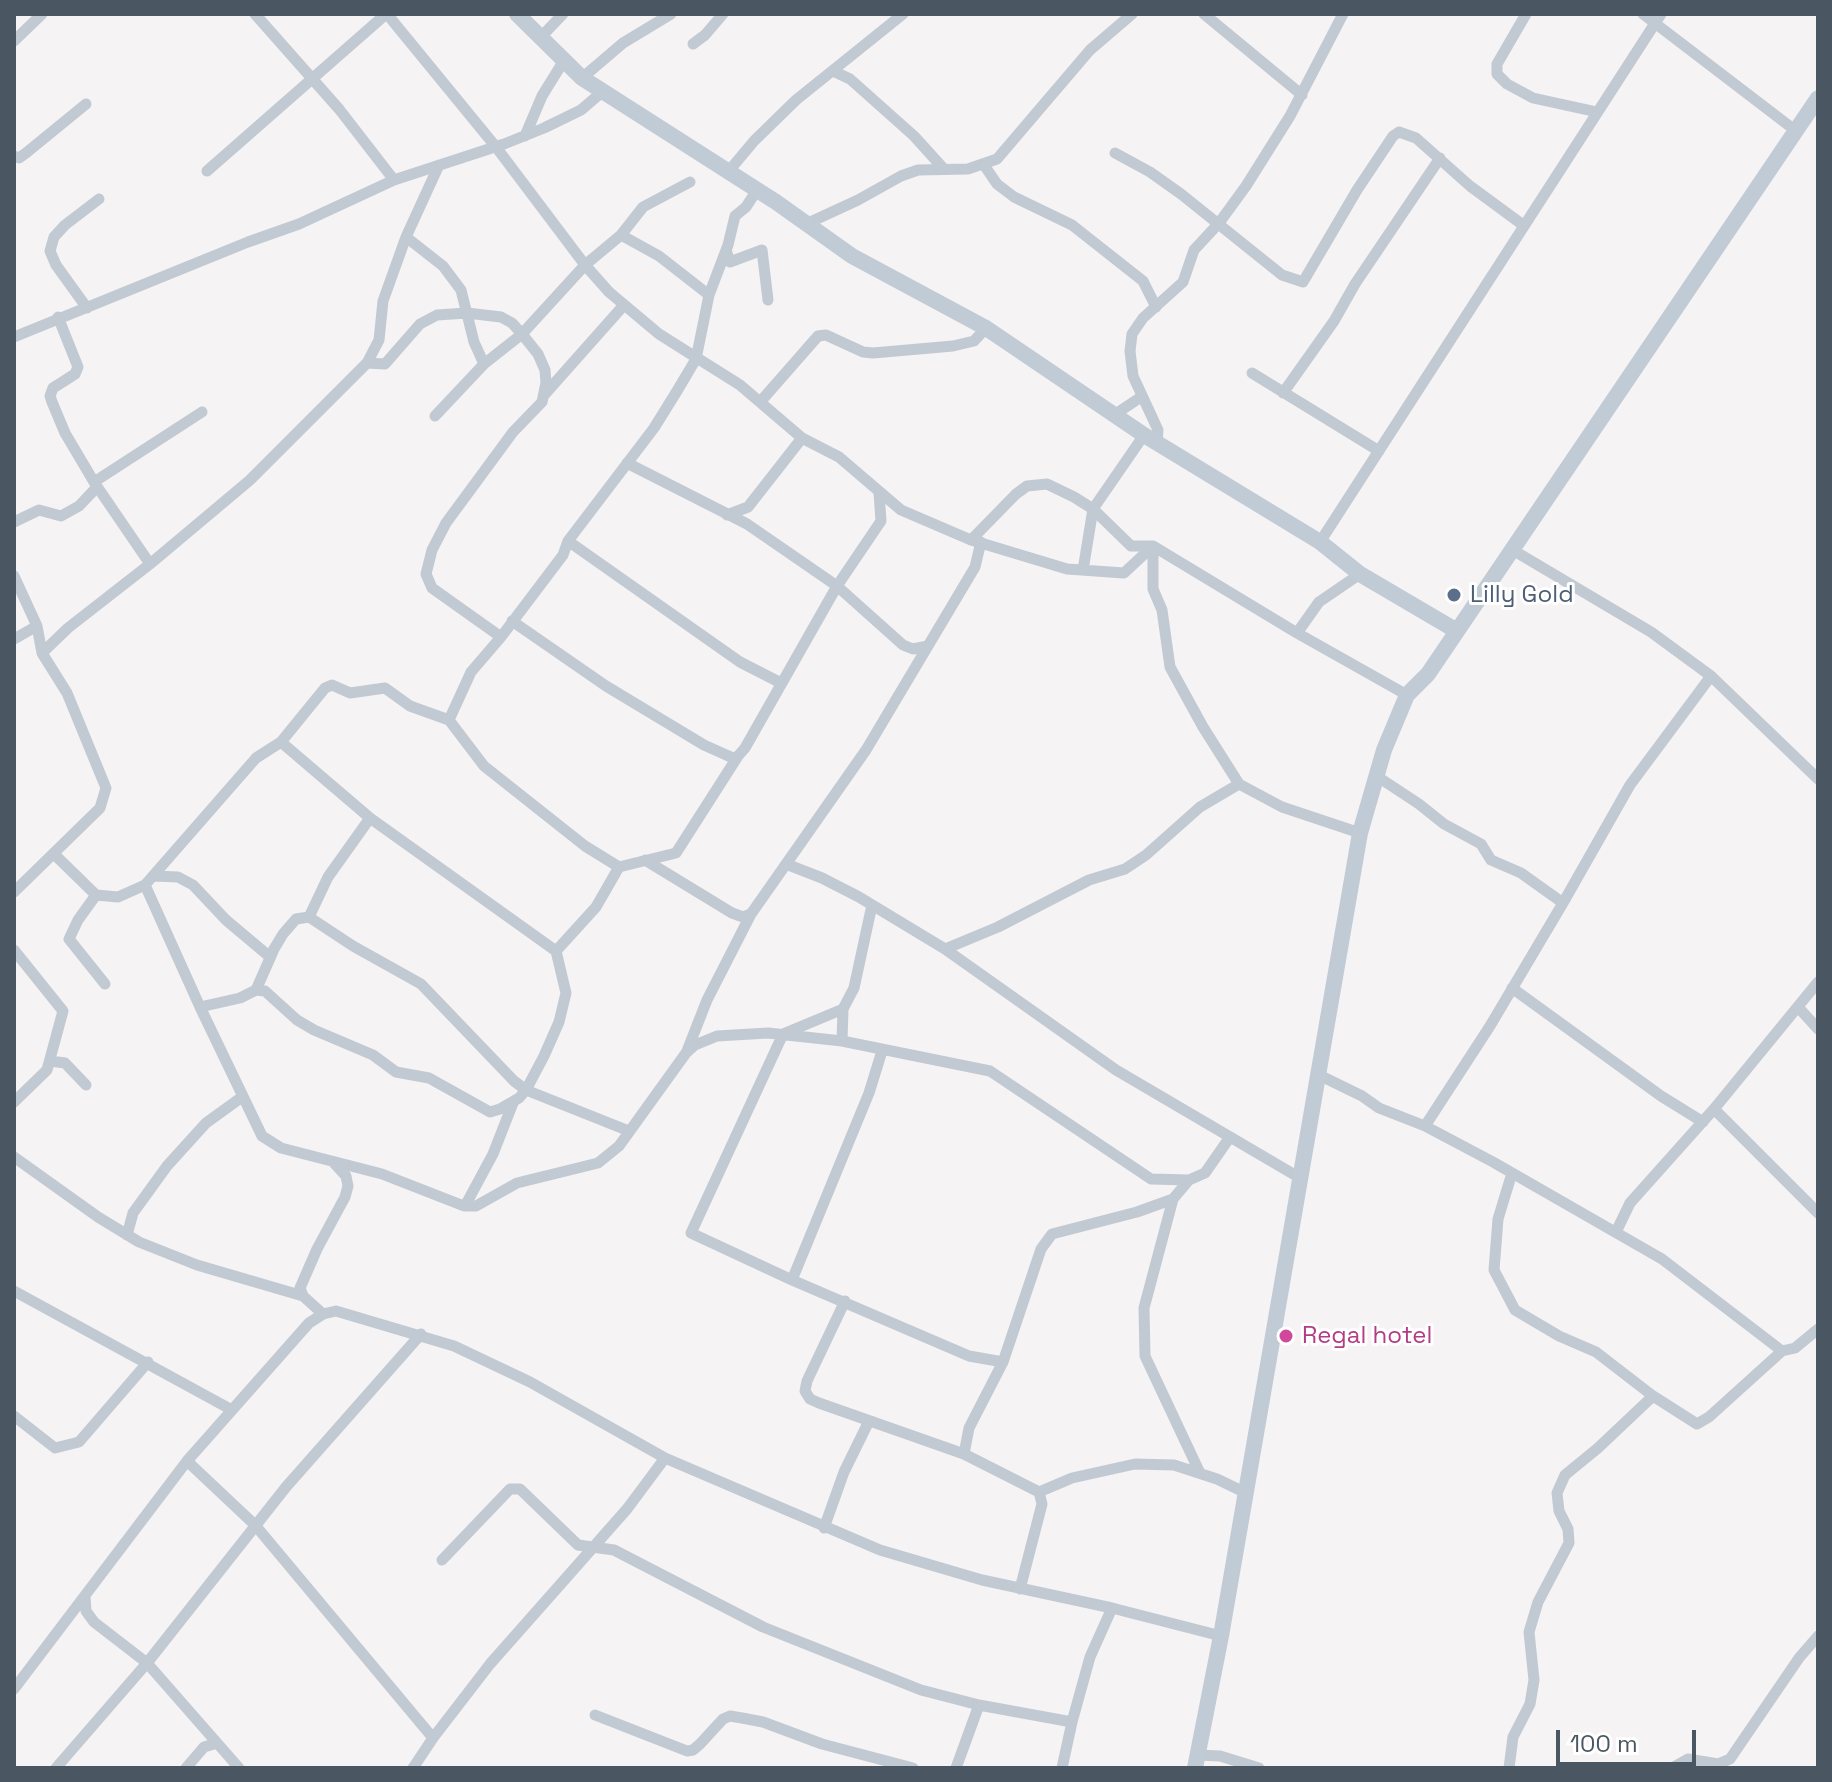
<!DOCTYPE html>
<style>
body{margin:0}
#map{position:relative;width:1832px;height:1782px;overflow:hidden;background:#f5f3f3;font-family:"Space Grotesk",sans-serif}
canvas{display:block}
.frame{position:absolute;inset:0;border:16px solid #4a5661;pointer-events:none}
.scale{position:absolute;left:1556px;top:1730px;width:140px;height:36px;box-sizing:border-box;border:4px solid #4a5661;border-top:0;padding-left:10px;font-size:24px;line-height:28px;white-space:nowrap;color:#4a5661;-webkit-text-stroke:6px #fff;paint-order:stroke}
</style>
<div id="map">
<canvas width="1832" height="1782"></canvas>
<div class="frame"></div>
<div class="scale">100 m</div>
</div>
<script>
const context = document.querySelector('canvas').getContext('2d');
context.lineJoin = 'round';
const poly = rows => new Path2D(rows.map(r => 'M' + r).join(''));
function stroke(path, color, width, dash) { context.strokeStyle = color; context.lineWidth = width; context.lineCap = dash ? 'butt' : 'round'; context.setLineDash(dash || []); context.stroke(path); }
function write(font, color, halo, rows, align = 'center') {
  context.font = font + ' "Space Grotesk",sans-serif'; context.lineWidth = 6; context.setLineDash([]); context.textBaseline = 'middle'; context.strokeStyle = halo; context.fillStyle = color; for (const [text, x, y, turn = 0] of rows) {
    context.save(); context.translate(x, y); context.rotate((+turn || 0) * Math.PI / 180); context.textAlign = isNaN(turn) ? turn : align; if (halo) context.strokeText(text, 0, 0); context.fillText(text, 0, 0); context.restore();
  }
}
const street = poly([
 [255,14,339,109,394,180],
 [387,14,496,147,585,265,609,292,659,334,740,385,802,438,839,457,901,510,971,540,1067,569,1124,573,1153,546],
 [1204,14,1302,95],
 [1526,14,1497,64,1497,74,1507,84,1533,98,1597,112],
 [1643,14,1796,131],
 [540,38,563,14],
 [14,41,42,14],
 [693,44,705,35,723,14],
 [833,71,850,79,868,95,914,136,943,168],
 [582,78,623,43,671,14],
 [525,136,542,96,563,62],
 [1115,153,1150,172,1181,194,1282,275,1303,282,1357,190,1393,136,1399,132,1416,138,1470,186,1523,225],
 [14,156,19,158,26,153,86,104],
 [984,165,997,184,1014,197,1072,225,1143,281,1156,307],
 [207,171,386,14],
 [728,172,754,141,796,100,903,14],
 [806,224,858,200,901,176,918,170,968,169,997,159,1090,50,1132,14],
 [621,235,643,207,690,182],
 [406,237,443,266,461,290,474,342,484,364],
 [726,250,730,262,762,250,768,300],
 [709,295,728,245,735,216,746,207,757,190],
 [87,308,56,265,50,251,54,237,65,225,99,199],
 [58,317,78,367,75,374,53,388,50,396,52,402,65,433,94,482,150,564],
 [14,337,248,242,299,224,394,180,504,144,544,128,581,110,602,92],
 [367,363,385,364,420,324,437,315,467,313,501,317,512,323,522,334,538,354,545,370,546,383,542,402,513,432,446,523,432,550,426,574,432,588,501,637,563,555,568,541,654,428,677,391,696,359,709,295,659,256,621,235,585,265,522,334,484,364,435,416],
 [1252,373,1379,451],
 [1283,393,1334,321,1355,284,1440,158],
 [545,394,624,305],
 [761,401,818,336,826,335,863,352,873,353,953,346,974,341,986,328],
 [1114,415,1141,397],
 [1157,442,1158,430,1133,376,1130,351,1132,334,1143,318,1183,282,1194,250,1219,223,1246,186,1290,116,1343,14],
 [94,482,202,412],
 [879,493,881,521,837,586,903,645,913,649,928,646],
 [727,515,748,507,802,438],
 [14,522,39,510,61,516,79,506,97,487],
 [971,540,1016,494,1027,486,1047,484,1074,497,1093,509,1131,546,1153,546,1297,633,1407,695],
 [568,541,740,662,781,683],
 [1320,542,1661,14],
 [1153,546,1153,589,1162,610,1170,667,1203,727,1239,784,1282,807,1360,833],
 [1511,549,1651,632,1711,676,1818,779],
 [1083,570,1093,509,1144,435],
 [14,576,37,626,42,653,67,693,106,788,100,808,14,892],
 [512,621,606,686,704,745,733,758,738,756,745,748,837,586,747,524,627,463],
 [1297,633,1319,602,1360,574],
 [14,639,37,626],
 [42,653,68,628,150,564,250,480,367,363,379,340,383,301,406,237,439,165],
 [449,720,471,672,501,637],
 [281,742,370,818],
 [1375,775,1419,804,1444,824,1481,844,1491,860,1521,873,1563,903],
 [54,854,96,895,118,897,145,885],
 [645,860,732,913,743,917,751,914,866,750,975,567,981,542],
 [786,864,822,878,859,897,945,949,1116,1070,1300,1178],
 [619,867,585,846,484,766,449,720,410,706,385,688,350,693,332,685,325,688,281,742,256,758,145,885,200,1007,262,1136,281,1148,382,1174,464,1206,476,1206,517,1183,598,1163,619,1146,686,1053,695,1045,717,1036,768,1033,842,1041,990,1071,1151,1179,1189,1180],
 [154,876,178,877,193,885,226,920,270,957],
 [96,895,78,920,69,939,105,984],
 [309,917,328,877,370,818,556,951],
 [945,949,998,927,1089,880,1125,869,1146,855,1200,807,1239,784],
 [14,950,63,1011,47,1070,14,1102],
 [1512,988,1661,1096,1703,1122],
 [256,990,274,949,283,934,296,919,309,917,353,946,421,984,514,1081,526,1090,629,1131],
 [200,1007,240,998,256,990,265,991,297,1020,314,1030,373,1055,396,1072,429,1078,490,1112,500,1109,519,1098,526,1090,544,1056,559,1022,566,993,556,951,596,907,619,867,676,853,738,756],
 [1798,1007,1818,1029],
 [843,1009,783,1034,691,1233,792,1280,969,1356,1003,1362],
 [842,1041,843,1009,854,988,872,905],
 [687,1051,707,1000,751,914],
 [50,1061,65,1063,86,1085],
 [1319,1075,1362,1096,1379,1108,1425,1126,1493,1162,1662,1259,1782,1351],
 [1714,1109,1818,1213],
 [1425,1126,1490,1026,1563,903,1630,785,1711,676],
 [14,1157,98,1217,139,1242,197,1265,303,1296],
 [1512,1173,1498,1219,1494,1270,1515,1310,1559,1336,1596,1352,1653,1396,1697,1424,1709,1417,1782,1351,1795,1348,1818,1329],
 [1173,1199,1144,1308,1145,1356,1200,1473],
 [465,1206,493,1154,513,1103],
 [1616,1232,1630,1203,1714,1109,1818,982],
 [127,1235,133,1213,167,1166,206,1123,242,1097],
 [792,1280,869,1093,882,1051],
 [14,1291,232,1410],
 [845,1301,807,1381,805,1391,810,1399,819,1403,964,1454,1039,1492,1042,1504,1020,1589],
 [323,1314,303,1296,300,1288,317,1249,345,1197,348,1186,346,1176,335,1164],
 [14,1416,55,1448,79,1442,148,1362],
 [964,1454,969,1428,1003,1362,1041,1249,1052,1234,1137,1212,1173,1199,1189,1180,1205,1173,1230,1137],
 [187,1461,255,1525,433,1738],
 [1039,1492,1072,1478,1135,1464,1174,1465,1217,1479,1246,1493],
 [824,1528,844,1472,869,1421],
 [442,1560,510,1489,520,1489,578,1545,614,1550,763,1627,921,1690,979,1705,1072,1722],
 [85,1596,86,1611,94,1622,147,1663,239,1768],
 [14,1689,187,1461,309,1323,323,1314,336,1311,454,1346,530,1382,665,1458],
 [595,1715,687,1751,693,1750,700,1744,723,1719,730,1716,742,1718,763,1722,822,1744,913,1768],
 [1197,1755,1220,1756,1259,1768],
 [56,1768,147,1663,286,1487,421,1334],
 [186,1768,204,1747,217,1743],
 [413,1768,433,1738,490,1664,627,1509,665,1458,880,1550,982,1580,1112,1608,1221,1636],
 [956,1768,979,1705],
 [1062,1768,1072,1722,1090,1657,1112,1608],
 [1509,1768,1513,1737,1530,1704,1534,1680,1529,1632,1538,1602,1569,1543,1568,1529,1559,1511,1557,1493,1565,1475,1598,1448,1653,1396],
 [1672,1768,1688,1759,1718,1764,1730,1759,1799,1658,1818,1636]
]);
const secondary = poly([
 [517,14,582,78,776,202,852,256,986,328,1144,435,1320,542,1360,574,1457,631],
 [1195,1768,1221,1636,1360,833,1384,750,1407,695,1428,674,1818,98]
]);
const markers = [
 [1454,595,8,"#5c6f8a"],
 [1286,1336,8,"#d1479c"]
];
const serviceNames = [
 ["Lilly Gold",1470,595]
];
const hotelNames = [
 ["Regal hotel",1302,1336]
];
stroke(street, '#c1cad2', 11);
stroke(secondary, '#c1cbd6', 16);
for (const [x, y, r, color] of markers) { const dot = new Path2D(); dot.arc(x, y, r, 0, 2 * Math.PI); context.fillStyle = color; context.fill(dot); stroke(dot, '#fff', 3); }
write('24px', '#4e5e75', '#fff', serviceNames, 'left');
write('24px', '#b23c85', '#fff', hotelNames, 'left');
</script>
